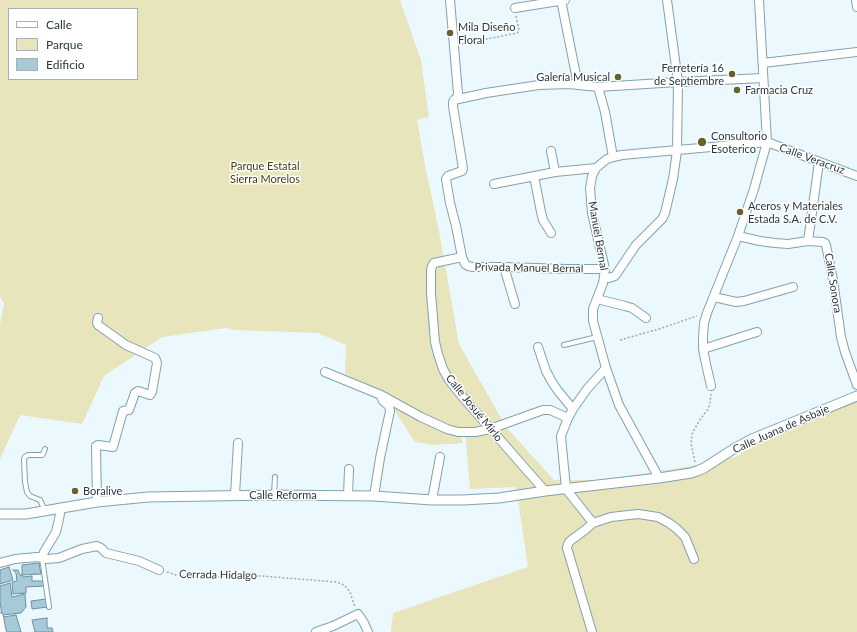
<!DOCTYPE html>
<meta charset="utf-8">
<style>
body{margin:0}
#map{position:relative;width:857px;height:632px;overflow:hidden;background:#ebf9ff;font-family:Lato,sans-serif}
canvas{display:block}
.legend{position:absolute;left:8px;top:8px;width:130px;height:72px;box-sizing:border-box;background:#fff;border:1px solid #a9afb2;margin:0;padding:5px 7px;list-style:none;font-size:12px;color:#29383e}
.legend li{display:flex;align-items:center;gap:8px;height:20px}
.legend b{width:20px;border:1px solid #a9afb2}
</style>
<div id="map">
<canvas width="857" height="632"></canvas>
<ul class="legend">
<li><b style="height:5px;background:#fff"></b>Calle</li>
<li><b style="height:11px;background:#e8e4bb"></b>Parque</li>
<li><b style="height:11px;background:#a6cad8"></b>Edificio</li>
</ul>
</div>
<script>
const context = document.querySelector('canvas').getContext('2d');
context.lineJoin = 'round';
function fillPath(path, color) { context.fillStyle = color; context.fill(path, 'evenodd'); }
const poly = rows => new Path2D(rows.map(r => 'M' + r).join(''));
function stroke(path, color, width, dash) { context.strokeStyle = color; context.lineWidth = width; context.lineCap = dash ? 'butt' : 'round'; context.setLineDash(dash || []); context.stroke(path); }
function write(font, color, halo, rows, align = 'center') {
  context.font = font + ' Lato,sans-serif'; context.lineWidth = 3; context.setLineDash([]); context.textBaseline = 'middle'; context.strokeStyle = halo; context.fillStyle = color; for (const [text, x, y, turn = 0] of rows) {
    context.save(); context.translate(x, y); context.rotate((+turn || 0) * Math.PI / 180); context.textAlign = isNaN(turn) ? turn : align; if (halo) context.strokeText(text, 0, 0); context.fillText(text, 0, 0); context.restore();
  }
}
const green = poly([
 [0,0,400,0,421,60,429,117,417,120,425,165,439,231,459,344,506,427,554,480,594,480,614,478,680,468,739,456,745,442,857,396,857,632,391,632,393,613,528,567,516,487,470,489,465,431,458,428,463,443,433,445,415,442,387,399,385,393,345,374,346,345,318,333,235,330,226,328,162,337,104,376,82,424,20,415,0,459,0,324,4,304,0,296],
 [9,9,137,9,137,79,9,79]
]);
const building = poly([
 [39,563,41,574,22,575,22,565,39,563],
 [9,567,13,580,0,584,0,570,9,567],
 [13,570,18,570,20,575,22,575,23,577,32,576,32,581,43,581,44,586,26,587,26,593,13,594,12,582,17,581,16,573,13,570],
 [10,583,12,597,25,594,26,607,21,613,2,615,0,602,0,586,10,583],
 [46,599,48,607,32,609,31,601,46,599],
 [16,615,21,632,6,632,3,617,16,615],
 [47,618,47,628,52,628,53,632,35,632,32,620,47,618]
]);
const path = poly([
 [462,44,517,33,519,31,516,16],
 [620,340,659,329,697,316],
 [695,462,691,443,692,434,699,421,708,409,710,403,711,394],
 [167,572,176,575,194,577,262,576,336,582,342,584,347,588,350,592,355,607]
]);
const service = poly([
 [564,345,597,337],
 [274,494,275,477],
 [45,511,40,500,30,496,27,492,25,482,24,459,25,457,28,455,42,455,43,454,45,449],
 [42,558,49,607]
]);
const pedestrian = poly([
 [0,616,3,632]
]);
const minor = poly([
 [450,0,458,93,457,98,453,102,453,106,463,169,462,171,448,176,446,179,450,203,456,226,462,257],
 [561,0,578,85],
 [856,0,857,7],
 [515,8,565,0],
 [763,63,857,52],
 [598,87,605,112,613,157],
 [454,100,486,93,539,85,569,84,598,87,678,82,763,78],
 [551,151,555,172],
 [534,176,541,212,543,220,551,233],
 [494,184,555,172,596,168],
 [738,236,760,241,775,243,788,244,808,241,823,242,825,243,826,245,833,280,841,337,845,352,857,385],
 [808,241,819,162],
 [504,267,515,304],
 [605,277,609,278,615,276,636,245,662,219,665,213,673,179,677,151,678,82,667,0],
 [714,297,736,302,744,301,793,287],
 [597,299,625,306,632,308,646,318],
 [538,347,546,371,552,382,558,391,573,409],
 [703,349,757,332],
 [325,372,381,395,421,417,447,429,458,432,475,432,490,429,543,410,550,410,568,418],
 [711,386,706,364,703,349,703,337,704,323,707,313,738,236,754,189,767,142,759,0],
 [659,478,619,405,606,368,593,321,593,309,603,283,605,269,592,213,590,188,592,176,596,168,607,159,613,157,622,155,767,142,857,176],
 [545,491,460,394,449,380,443,369,438,354,435,342,431,293,431,270,432,266,434,263,462,257,465,264,468,266,473,267,504,267,567,269,605,269],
 [235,495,238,443],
 [348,496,349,469],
 [374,496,380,458,390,411,389,406,383,401,381,396],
 [432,500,440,457],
 [97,502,96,446,98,445,113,447,123,411,129,410,135,393,138,391,150,395,152,392,157,363,156,360,155,358,126,345,98,325,97,323,98,318],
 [593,523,566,489,561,436,568,418,573,409,587,389,606,368],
 [42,558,44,552,56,532,59,519,61,508],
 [0,563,15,559,37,557,47,559,59,558,82,549,97,546,101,548,106,553,139,561,159,570],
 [316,632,333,626,358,614,364,623,368,632],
 [592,632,567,548,568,544,570,541,585,530,593,523,611,517,638,514,658,517,669,523,677,529,685,537,694,559]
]);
const tertiary = poly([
 [0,514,26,514,97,502,148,497,274,495,374,496,432,500,463,500,499,498,545,491,659,478,691,473,697,471,704,468,735,448,752,439,857,396]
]);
const markers = [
 [450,33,4,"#67612e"],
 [732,74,4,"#67612e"],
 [618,77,4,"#67612e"],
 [737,90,4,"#67612e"],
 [702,142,5,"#67612e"],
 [740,212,4,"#67612e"],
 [75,491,4,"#67612e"]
];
const poiNames = [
 ["Mila Diseño",458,27],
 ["Floral",458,40],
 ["Ferretería 16",724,68,"right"],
 ["de Septiembre",724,81,"right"],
 ["Galería Musical",610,77,"right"],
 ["Farmacia Cruz",745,90],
 ["Consultorio",711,136],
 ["Esoterico",711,149],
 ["Aceros y Materiales",748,206],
 ["Estada S.A. de C.V.",748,219],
 ["Boralive",83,491]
];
const streetNames = [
 ["Calle Veracruz",812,159,20],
 ["Manuel Bernal",598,236,80],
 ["Privada Manuel Bernal",529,268,1],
 ["Calle Sonora",833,283,81],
 ["Calle Josué Mirlo",474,408,51],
 ["Calle Juana de Asbaje",781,429,-24],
 ["Calle Reforma",283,495],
 ["Cerrada Hidalgo",218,575,1]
];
const parkNames = [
 ["Parque Estatal",265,166],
 ["Sierra Morelos",265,179]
];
fillPath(green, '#e8e4bb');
fillPath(building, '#a6cad8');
stroke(building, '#6e909e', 1);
stroke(service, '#7fa2b0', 6);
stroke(pedestrian, '#7fa2b0', 8);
stroke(minor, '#7fa2b0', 10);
stroke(tertiary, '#7fa2b0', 11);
stroke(path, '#9caab0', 1.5, [2, 2]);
stroke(service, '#fff', 4);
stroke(pedestrian, '#fff', 5.5);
stroke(minor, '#fff', 8);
stroke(tertiary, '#fff', 9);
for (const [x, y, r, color] of markers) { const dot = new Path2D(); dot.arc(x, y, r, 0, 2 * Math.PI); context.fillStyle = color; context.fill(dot); stroke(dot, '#fff', 1.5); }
write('11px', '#29383e', '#fff', poiNames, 'left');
write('11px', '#29383e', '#fff', streetNames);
write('11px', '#423d09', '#fff', parkNames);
</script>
